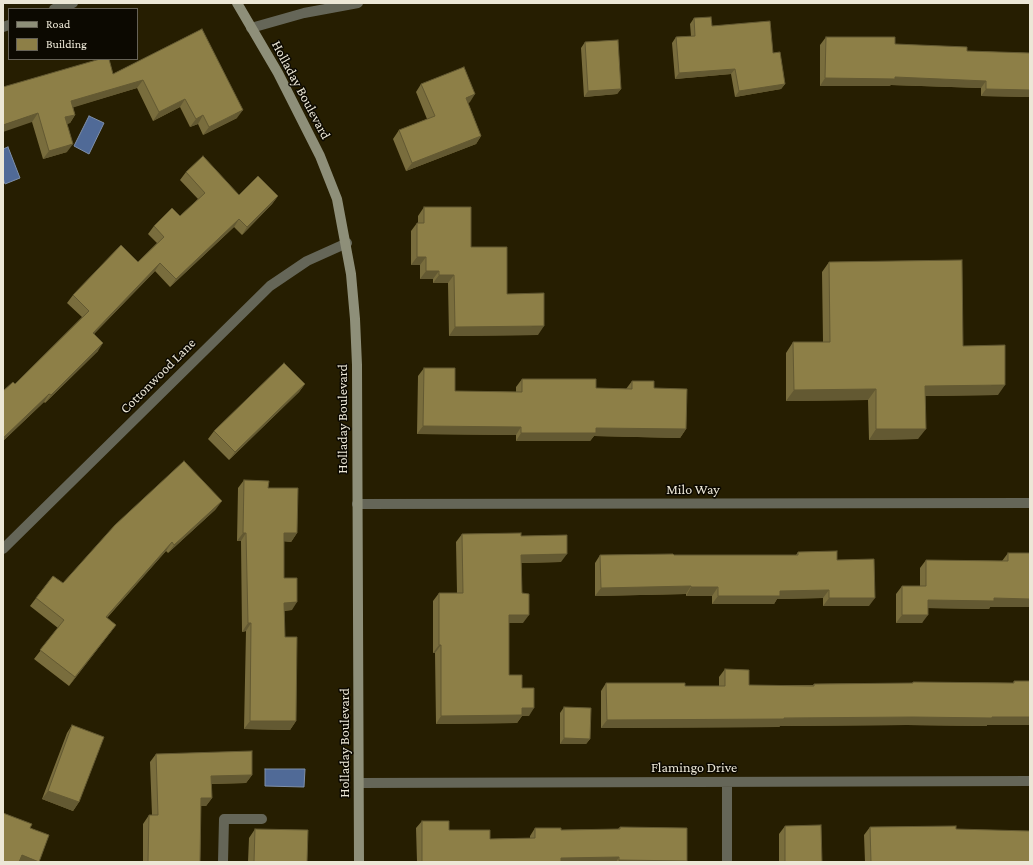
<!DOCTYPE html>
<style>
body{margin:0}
#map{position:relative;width:1033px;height:865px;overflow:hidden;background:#261e01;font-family:"Crimson Pro",serif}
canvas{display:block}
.frame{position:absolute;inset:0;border:4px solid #ece7d6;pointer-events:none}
.legend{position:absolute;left:8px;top:8px;width:130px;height:52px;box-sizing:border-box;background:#0c0901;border:1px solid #666256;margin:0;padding:5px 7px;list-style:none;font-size:12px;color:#ece7d6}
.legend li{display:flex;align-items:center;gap:8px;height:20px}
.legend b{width:20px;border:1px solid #666256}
</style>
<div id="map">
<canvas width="1033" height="865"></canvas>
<div class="frame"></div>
<ul class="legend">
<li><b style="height:5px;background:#8e8f79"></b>Road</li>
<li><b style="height:11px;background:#8d7f47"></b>Building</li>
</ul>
</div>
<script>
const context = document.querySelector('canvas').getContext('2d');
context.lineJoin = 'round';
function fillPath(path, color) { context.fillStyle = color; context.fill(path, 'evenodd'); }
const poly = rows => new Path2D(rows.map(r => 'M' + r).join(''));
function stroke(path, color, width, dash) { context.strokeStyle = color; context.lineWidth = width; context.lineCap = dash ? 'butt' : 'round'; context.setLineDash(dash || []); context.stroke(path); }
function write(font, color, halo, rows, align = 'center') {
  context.font = font + ' "Crimson Pro",serif'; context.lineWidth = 3; context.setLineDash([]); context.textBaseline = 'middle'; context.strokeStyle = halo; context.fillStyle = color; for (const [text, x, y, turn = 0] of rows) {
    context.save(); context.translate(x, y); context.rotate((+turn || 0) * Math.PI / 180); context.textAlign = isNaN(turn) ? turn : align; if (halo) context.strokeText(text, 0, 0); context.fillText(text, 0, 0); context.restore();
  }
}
const water = poly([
 [89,116,104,123,89,154,74,146,89,116],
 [8,147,20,178,5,184,3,178,3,149,8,147],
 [265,769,305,769,304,787,265,786,265,769]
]);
const minor = poly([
 [54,9,73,3],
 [3,27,9,25],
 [251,28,304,13,358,3],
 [357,504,1030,503],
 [727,782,727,862],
 [359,783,1030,781],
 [223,862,224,819,262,819]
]);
const tertiary = poly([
 [3,549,270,286,307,261,347,243]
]);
const secondary = poly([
 [237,3,278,73,320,156,337,199,351,274,355,319,357,365,359,862]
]);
const wall = poly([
 [694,18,773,53,785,84,781,89,735,97,731,74,675,79,672,43,676,37,691,36,690,24],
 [202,29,237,118,203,135,198,124,190,127,180,107,153,121,137,88,73,107,75,115,70,123,67,124,67,152,43,159,32,122,3,87,113,74],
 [826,37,967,51,1030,53,1030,97,981,96,981,88,891,85,889,86,820,86,820,45],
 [585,42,621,89,617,94,584,97,581,48],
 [421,84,470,102,468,103,481,136,476,144,406,171,393,139,399,130,427,119,416,92],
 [186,172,239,195,278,196,272,204,242,235,234,227,170,287,155,271,94,334,98,351,45,403,44,402,3,441,3,391,15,384,82,317,67,303,73,295,138,262,157,243,148,234,154,226,180,216,198,199,180,180],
 [424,207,471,247,538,335,449,336,448,283,433,283,433,279,420,279,420,265,411,265,411,231,417,223,418,223,418,216],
 [829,262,963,346,998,395,925,396,918,439,869,440,868,400,786,401,786,353,793,342,823,342,822,272],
 [424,368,455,391,516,392,516,387,522,379,596,388,626,389,632,381,654,388,686,429,680,438,594,436,590,441,516,441,516,435,417,434,418,376],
 [305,384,299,392,229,460,208,439,214,431],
 [244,480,268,488,297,533,291,542,284,541,284,578,292,610,284,611,285,637,296,721,290,730,244,729,246,631,242,632,241,541,237,541,238,488],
 [216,509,168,553,166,551,107,618,116,625,69,686,34,659,58,628,30,606,36,598,63,583],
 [462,534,521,536,561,562,521,563,523,623,509,623,509,675,522,688,529,716,522,716,517,723,436,724,435,653,433,653,433,601,439,593,457,593,456,542],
 [798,552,837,560,869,606,823,606,823,598,777,599,774,604,712,604,712,596,686,596,686,594,595,596,595,563,600,555,796,555],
 [1008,553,1030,553,1030,607,990,607,989,609,928,608,922,623,896,623,896,594,902,586,920,586,920,568,926,560,1002,561],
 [725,669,749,685,813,685,814,684,912,683,913,682,1013,683,1014,681,1030,681,1030,725,987,725,987,726,907,725,780,726,779,727,601,728,601,691,606,683,685,686,719,686,719,677],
 [564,707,590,739,586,744,560,744,560,713],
 [72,725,79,802,73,811,42,799,67,733],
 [156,754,252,775,246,783,211,784,212,798,206,806,201,806,200,862,143,862,143,824,149,815,152,815,150,762],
 [422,821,449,830,490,839,530,838,530,836,535,828,561,830,618,829,620,827,687,861,686,862,417,862,416,828],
 [785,826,822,862,779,862,779,834],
 [870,827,956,829,1030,862,865,862,864,835],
 [255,829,307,862,248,862,249,838]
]);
const shadedWall = poly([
 [735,69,731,74,675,79,679,73],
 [895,77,986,81,981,88,891,85,889,86,820,86,825,78],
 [143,80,137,88,65,110,71,101],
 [785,84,781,89,735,97,739,91],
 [621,89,617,94,584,97,588,91],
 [986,89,1030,90,1030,97,981,96],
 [475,94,470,102,461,106,466,98],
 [185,99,180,107,153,121,159,112],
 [243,110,237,118,203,135,209,127],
 [38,113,32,122,3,132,3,125],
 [75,115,70,123,59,126,65,117],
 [203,115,198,124,190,127,196,119],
 [481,136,476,144,406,171,412,163],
 [73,144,67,152,43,159,49,151],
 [278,196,272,204,242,235,247,227],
 [239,219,234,227,170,287,176,279],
 [417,257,426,257,420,265,411,265],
 [160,263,155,271,87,341,93,333],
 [426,271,439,271,433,279,420,279],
 [439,275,454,275,448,283,433,283],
 [544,326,538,335,449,336,455,327],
 [103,343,98,351,45,403,51,395],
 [305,384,299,392,229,460,235,452],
 [1005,385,998,395,918,396,925,386],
 [876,389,868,400,786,401,794,390],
 [49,394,44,402,3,441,3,438],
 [423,426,521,427,516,435,417,434],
 [596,428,686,429,680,438,594,436,590,441,516,441,521,433],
 [876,429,926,429,918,439,869,440],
 [222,501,216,509,168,553,174,545],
 [243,533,246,533,241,541,237,541],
 [284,533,297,533,291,542,278,541],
 [172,542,166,551,100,625,106,617],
 [567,554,561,562,515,563,521,555],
 [691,586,686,594,595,596,601,588],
 [691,587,718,587,712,596,686,596],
 [829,590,823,598,777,599,774,604,712,604,718,596,780,591],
 [829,598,875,598,869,606,823,606],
 [994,598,1030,599,1030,607,990,607,989,609,922,608,928,600],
 [297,602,292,610,278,611,284,603],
 [509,615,529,615,523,623,503,623],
 [902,615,928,615,922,623,896,623],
 [248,623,251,623,246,631,242,632],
 [116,625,110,633,69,686,75,677],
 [439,645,441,645,435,653,433,653],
 [522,708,534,708,529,716,522,716,517,723,436,724,441,716],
 [913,717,1030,717,1030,725,987,725,987,726,907,725,780,726,779,727,601,728,607,720],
 [250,721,296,721,290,730,244,729],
 [564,738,590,739,586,744,560,744],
 [252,775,246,783,205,784,211,776],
 [48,791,79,802,73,811,42,799],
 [201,798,212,798,206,806,195,806],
 [22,855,39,862,17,862],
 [619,857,616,862,558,862,561,858],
 [619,860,687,861,686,862,618,862]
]);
const building = poly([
 [711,17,712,26,770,21,773,53,780,52,785,84,739,91,735,69,679,73,676,37,695,36,694,18,711,17],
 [202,29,243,110,209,127,203,115,196,119,185,99,159,112,143,80,71,101,75,115,65,117,73,144,49,151,38,113,3,125,3,86,3,87,100,59,109,59,113,74,202,29],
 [826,37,895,37,895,44,967,47,967,51,1030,53,1030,90,986,89,986,81,895,77,895,79,825,78,826,37],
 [618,40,621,89,588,91,585,42,618,40],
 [464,67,475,94,466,98,481,136,412,163,399,130,435,116,421,84,464,67],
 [203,156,239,195,258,176,278,196,247,227,239,219,176,279,160,263,93,333,103,343,51,395,49,394,3,438,3,391,13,382,15,384,89,311,73,295,121,245,138,262,164,237,154,226,172,208,180,216,205,193,186,172,203,156],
 [424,207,471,207,471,247,507,247,507,294,544,293,544,326,455,327,454,275,439,275,439,271,426,271,426,257,417,257,417,223,424,223,424,207],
 [962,260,963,346,1005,345,1005,385,925,386,926,429,876,429,876,389,794,390,793,342,830,342,829,262,962,260],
 [284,363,305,384,235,452,214,431,284,363],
 [424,368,455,368,455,391,522,392,522,379,596,379,596,388,632,389,632,381,654,381,654,388,687,389,686,429,596,428,596,433,521,433,521,427,423,426,424,368],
 [184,461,222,501,174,545,172,542,106,617,116,625,75,677,40,650,64,620,36,598,53,576,63,583,115,525,184,461],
 [244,480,269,481,268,488,298,488,297,533,284,533,284,578,297,578,297,602,284,603,285,637,297,637,296,721,250,721,251,623,248,623,246,533,243,533,244,480],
 [521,533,521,536,567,535,567,554,521,555,522,593,529,594,529,615,509,615,509,675,522,675,522,688,534,688,534,708,522,708,522,715,441,716,441,645,439,645,439,593,463,593,462,534,521,533],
 [837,551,837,560,874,559,875,598,829,598,829,590,780,591,780,596,718,596,718,587,691,587,691,586,601,588,600,555,673,554,674,555,798,555,798,552,837,551],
 [1008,553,1030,553,1030,599,994,598,994,601,928,600,928,615,902,615,902,586,926,586,926,560,1008,561,1008,553],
 [725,669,749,670,749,685,814,686,814,684,913,683,913,682,1014,683,1014,681,1030,681,1030,717,992,717,992,718,913,717,784,718,784,719,607,720,606,683,685,683,685,686,725,686,725,669],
 [564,707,591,708,590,739,564,738,564,707],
 [72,725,104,737,79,802,48,791,72,725],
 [252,751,252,775,211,776,212,798,201,798,200,862,148,862,149,815,158,815,156,754,252,751],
 [3,813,32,824,30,828,49,835,39,862,22,855,19,862,3,862,3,813],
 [422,821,449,821,449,830,490,830,490,839,535,838,535,828,561,828,561,830,620,829,620,827,687,828,687,861,619,860,619,857,561,858,561,862,422,862,422,821],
 [821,825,822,862,785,862,785,826,821,825],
 [956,826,956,829,1030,831,1030,862,871,862,870,827,956,826],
 [255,829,308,830,307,862,254,862,255,829]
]);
const streetNames = [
 ["Holladay Boulevard",301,90,62],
 ["Cottonwood Lane",158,376,-45],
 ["Holladay Boulevard",343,419,-90],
 ["Milo Way",693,490],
 ["Holladay Boulevard",345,743,-90],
 ["Flamingo Drive",694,768]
];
fillPath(water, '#506a97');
stroke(water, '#7f90aa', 1);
stroke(minor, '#656658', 10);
stroke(tertiary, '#656658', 10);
stroke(secondary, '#8e8f79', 10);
fillPath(wall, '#796d3d');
fillPath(shadedWall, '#635932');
fillPath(building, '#8d7f47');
stroke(building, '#635932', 1);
write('14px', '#ece7d6', '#0c0901', streetNames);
</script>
